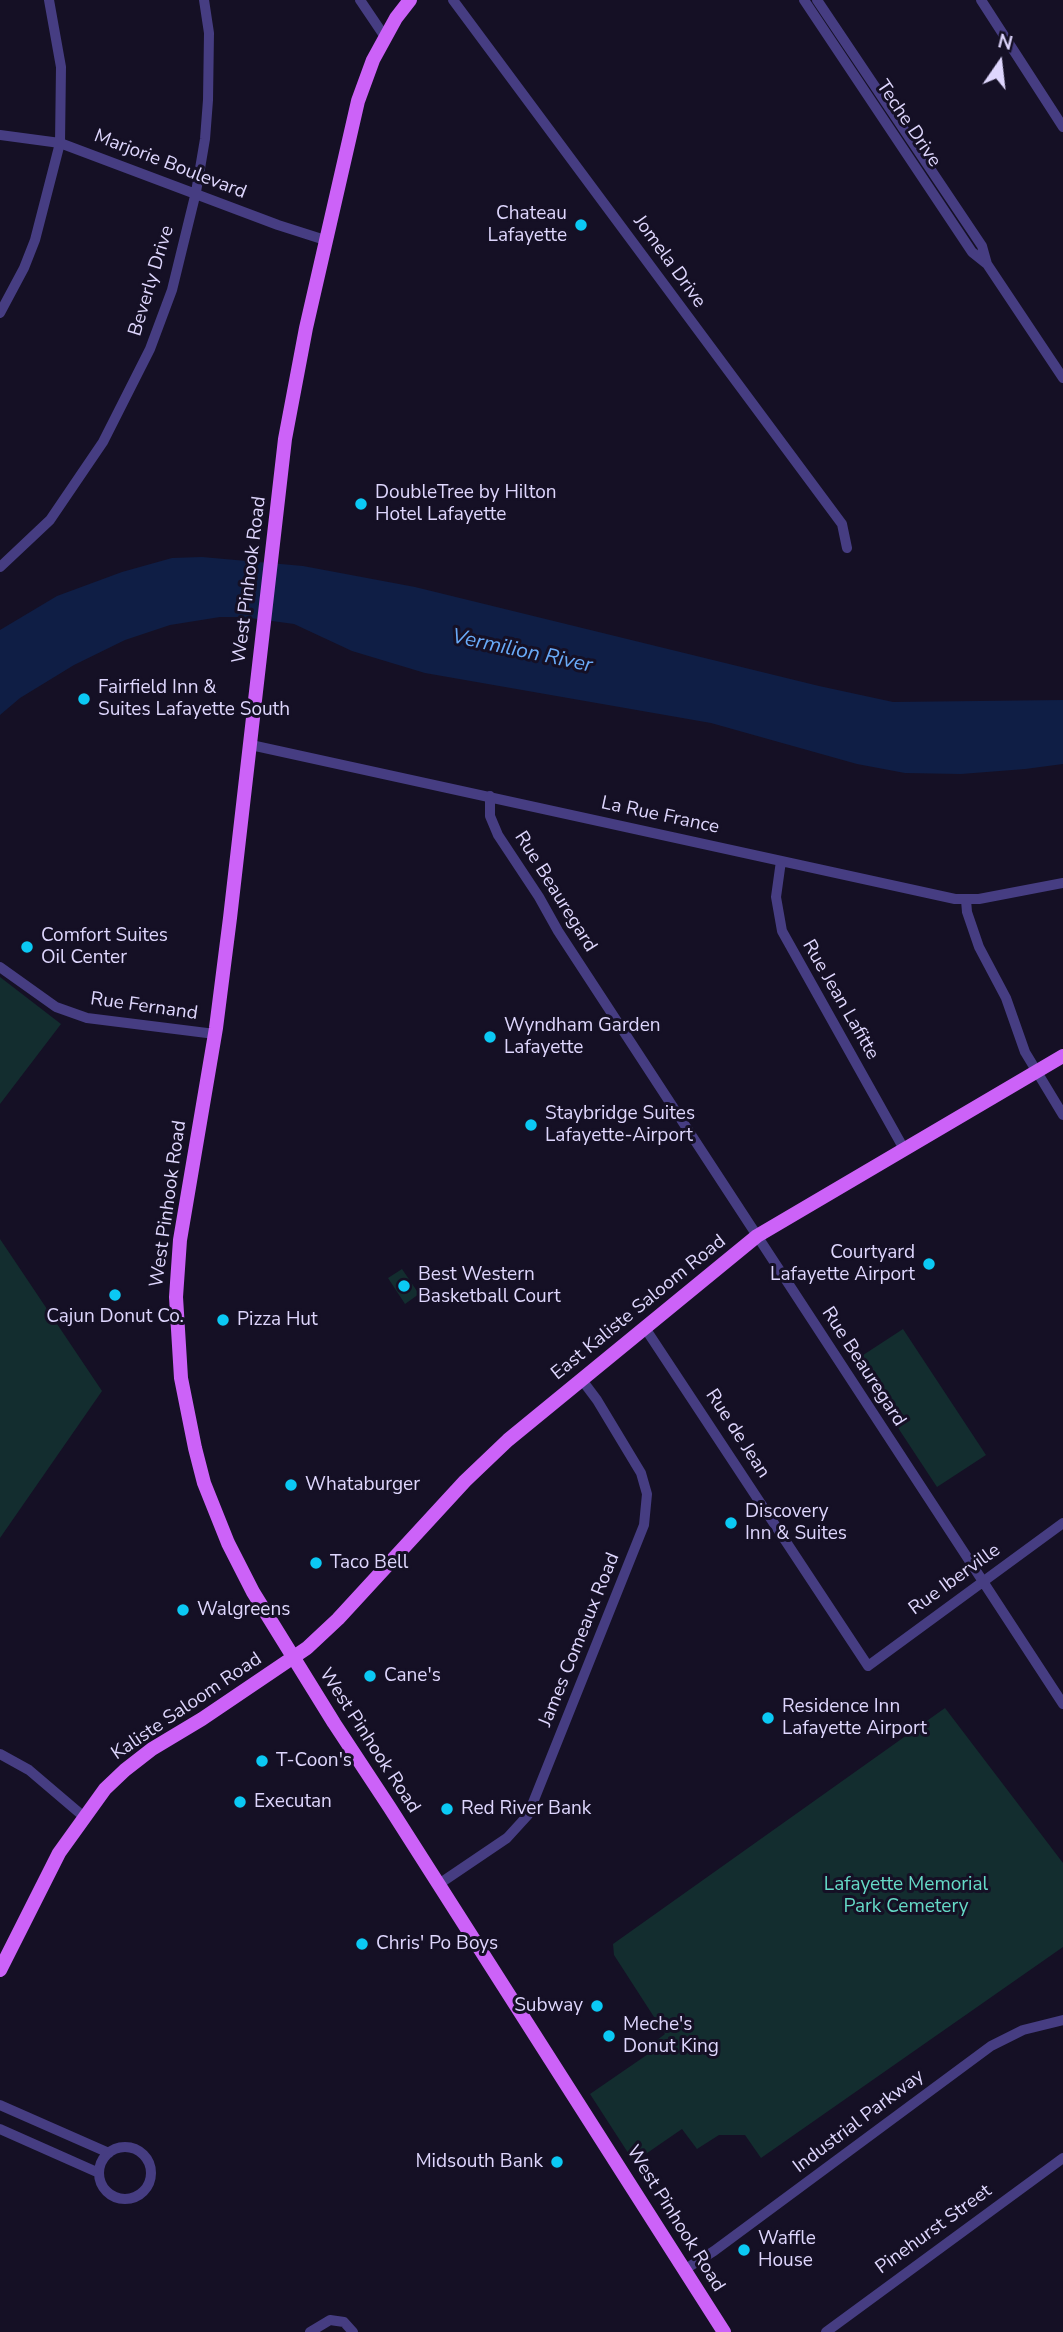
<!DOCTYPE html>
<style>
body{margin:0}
#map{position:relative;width:1063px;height:2332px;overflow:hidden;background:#151025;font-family:"Nunito Sans",sans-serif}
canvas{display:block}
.north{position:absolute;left:965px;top:28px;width:70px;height:70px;-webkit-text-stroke:5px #151025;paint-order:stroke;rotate:14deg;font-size:19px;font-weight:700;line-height:28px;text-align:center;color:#ded6fd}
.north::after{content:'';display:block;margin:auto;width:24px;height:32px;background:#ded6fd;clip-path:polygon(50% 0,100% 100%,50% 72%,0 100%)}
</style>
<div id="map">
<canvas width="1063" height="2332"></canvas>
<div class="north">N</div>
</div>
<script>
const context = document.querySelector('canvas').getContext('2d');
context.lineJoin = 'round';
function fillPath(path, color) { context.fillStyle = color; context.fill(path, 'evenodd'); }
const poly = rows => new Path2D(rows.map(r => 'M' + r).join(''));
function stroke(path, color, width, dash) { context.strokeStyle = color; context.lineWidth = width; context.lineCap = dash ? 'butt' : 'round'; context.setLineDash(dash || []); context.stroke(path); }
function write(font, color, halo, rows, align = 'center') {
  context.font = font + ' "Nunito Sans",sans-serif'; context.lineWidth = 6; context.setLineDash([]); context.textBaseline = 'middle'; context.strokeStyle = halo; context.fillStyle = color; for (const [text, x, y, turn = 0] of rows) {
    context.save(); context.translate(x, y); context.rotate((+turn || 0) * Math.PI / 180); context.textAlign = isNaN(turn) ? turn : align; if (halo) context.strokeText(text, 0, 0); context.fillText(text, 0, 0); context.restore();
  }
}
const green = poly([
 [0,977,61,1024,0,1104],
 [0,1239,102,1391,0,1538],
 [402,1269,419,1294,405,1304,388,1278],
 [903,1329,986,1455,937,1487,854,1361],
 [945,1708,1063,1863,1063,1947,761,2158,745,2135,719,2135,697,2149,682,2129,634,2162,590,2094,651,2052,648,2047,665,2034,614,1955,613,1944]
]);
const water = poly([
 [202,557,303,566,415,587,819,686,893,702,1063,700,1063,764,1025,769,961,774,905,773,857,764,711,723,425,673,352,651,294,624,243,617,220,617,170,625,125,640,74,665,20,698,0,715,0,630,57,596,122,572,172,558]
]);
const minor = poly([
 [360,0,385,37],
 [453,0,842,524,847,548],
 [804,0,972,252,987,264],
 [817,0,982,246,987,264,1063,378],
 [981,0,1063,127],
 [0,135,60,143,278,225,325,240],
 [0,313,24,268,35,240,60,143,61,67,49,0],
 [0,567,50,520,103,442,150,349,172,290,196,192,205,139,208,100,209,33,204,0],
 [251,745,955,899,979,899,1063,883],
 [490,796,490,816,498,835,539,897,558,931,1063,1704],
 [781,861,776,897,782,931,904,1149],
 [966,900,967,912,979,947,1006,998,1025,1052,1063,1115],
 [0,967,56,1007,87,1018,215,1034],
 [645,1328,868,1666,1063,1523],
 [0,1754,29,1770,83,1816],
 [439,1884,507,1838,528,1815,644,1525,647,1494,641,1473,597,1400,582,1380],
 [0,2105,109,2153],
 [0,2129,99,2173],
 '99 2173a26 26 0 1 1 52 0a26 26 0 1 1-52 0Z',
 [684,2270,714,2251,991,2046,1023,2030,1063,2020],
 [310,2332,330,2320,344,2322,353,2332],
 [826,2332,1063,2158]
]);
const major = poly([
 [410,0,396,18,373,60,358,101,306,328,285,439,230,918,216,1028,180,1240,176,1297,181,1378,195,1448,204,1483,228,1543,253,1592,334,1723,390,1808,724,2332],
 [0,1970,59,1853,105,1789,125,1770,152,1749,202,1719,307,1648,338,1619,465,1481,508,1440,757,1236,1063,1056]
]);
const markers = [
 [581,225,7,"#0bc9f4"],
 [361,504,7,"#0bc9f4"],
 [84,699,7,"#0bc9f4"],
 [27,947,7,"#0bc9f4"],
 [490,1037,7,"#0bc9f4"],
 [531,1125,7,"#0bc9f4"],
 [929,1264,7,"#0bc9f4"],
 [404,1286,7,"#0bc9f4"],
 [115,1295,7,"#0bc9f4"],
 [223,1320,7,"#0bc9f4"],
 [291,1485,7,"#0bc9f4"],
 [731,1523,7,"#0bc9f4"],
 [316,1563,7,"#0bc9f4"],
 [183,1610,7,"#0bc9f4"],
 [370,1676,7,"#0bc9f4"],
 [768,1718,7,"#0bc9f4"],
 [262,1761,7,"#0bc9f4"],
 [240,1802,7,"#0bc9f4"],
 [447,1809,7,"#0bc9f4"],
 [362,1944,7,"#0bc9f4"],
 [597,2006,7,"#0bc9f4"],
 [609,2036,7,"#0bc9f4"],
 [557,2162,7,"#0bc9f4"],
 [744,2250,7,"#0bc9f4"]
];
const streetNames = [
 ["Teche Drive",908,124,56],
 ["Marjorie Boulevard",170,165,21],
 ["Jomela Drive",669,262,54],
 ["Beverly Drive",152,281,-73],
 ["West Pinhook Road",250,580,-83],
 ["La Rue France",660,816,12],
 ["Rue Beauregard",555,892,58],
 ["Rue Jean Lafitte",840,1000,60],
 ["Rue Fernand",144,1007,8],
 ["West Pinhook Road",169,1204,-82],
 ["East Kaliste Saloom Road",639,1308,-39],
 ["Rue Beauregard",863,1367,57],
 ["Rue de Jean",737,1434,57],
 ["Rue Iberville",955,1580,-36],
 ["James Comeaux Road",580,1640,-68],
 ["Kaliste Saloom Road",187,1707,-34],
 ["West Pinhook Road",369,1741,57],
 ["Industrial Parkway",859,2122,-37],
 ["West Pinhook Road",675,2219,58],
 ["Pinehurst Street",934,2230,-36]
];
const poiNames = [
 ["Chateau",567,214,"right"],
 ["Lafayette",567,236,"right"],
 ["DoubleTree by Hilton",375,493],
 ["Hotel Lafayette",375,515],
 ["Fairfield Inn &",98,688],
 ["Suites Lafayette South",98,710],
 ["Comfort Suites",41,936],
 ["Oil Center",41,958],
 ["Wyndham Garden",504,1026],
 ["Lafayette",504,1048],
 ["Staybridge Suites",545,1114],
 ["Lafayette-Airport",545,1136],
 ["Courtyard",915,1253,"right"],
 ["Lafayette Airport",915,1275,"right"],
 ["Best Western",418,1275],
 ["Basketball Court",418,1297],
 ["Cajun Donut Co.",115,1317,"center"],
 ["Pizza Hut",237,1320],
 ["Whataburger",305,1485],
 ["Discovery",745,1512],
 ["Inn & Suites",745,1534],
 ["Taco Bell",330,1563],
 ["Walgreens",197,1610],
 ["Cane's",384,1676],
 ["Residence Inn",782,1707],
 ["Lafayette Airport",782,1729],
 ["T-Coon's",276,1761],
 ["Executan",254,1802],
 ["Red River Bank",461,1809],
 ["Chris' Po Boys",376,1944],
 ["Subway",583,2006,"right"],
 ["Meche's",623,2025],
 ["Donut King",623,2047],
 ["Midsouth Bank",543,2162,"right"],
 ["Waffle",758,2239],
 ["House",758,2261]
];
const parkNames = [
 ["Lafayette Memorial",906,1885],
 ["Park Cemetery",906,1907]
];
const waterNames = [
 ["Vermilion River",522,652,12]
];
fillPath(green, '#132d2f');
fillPath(water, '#0f1e45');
stroke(minor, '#463d82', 10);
stroke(major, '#cc62f8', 14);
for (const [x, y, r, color] of markers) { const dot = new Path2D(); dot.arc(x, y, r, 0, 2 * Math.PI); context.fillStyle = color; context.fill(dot); stroke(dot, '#151025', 2.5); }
write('19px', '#ded6fd', '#151025', streetNames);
write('19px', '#ded6fd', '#151025', poiNames, 'left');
write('19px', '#65dac7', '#151025', parkNames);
write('italic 21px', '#69aaf8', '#151025', waterNames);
</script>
